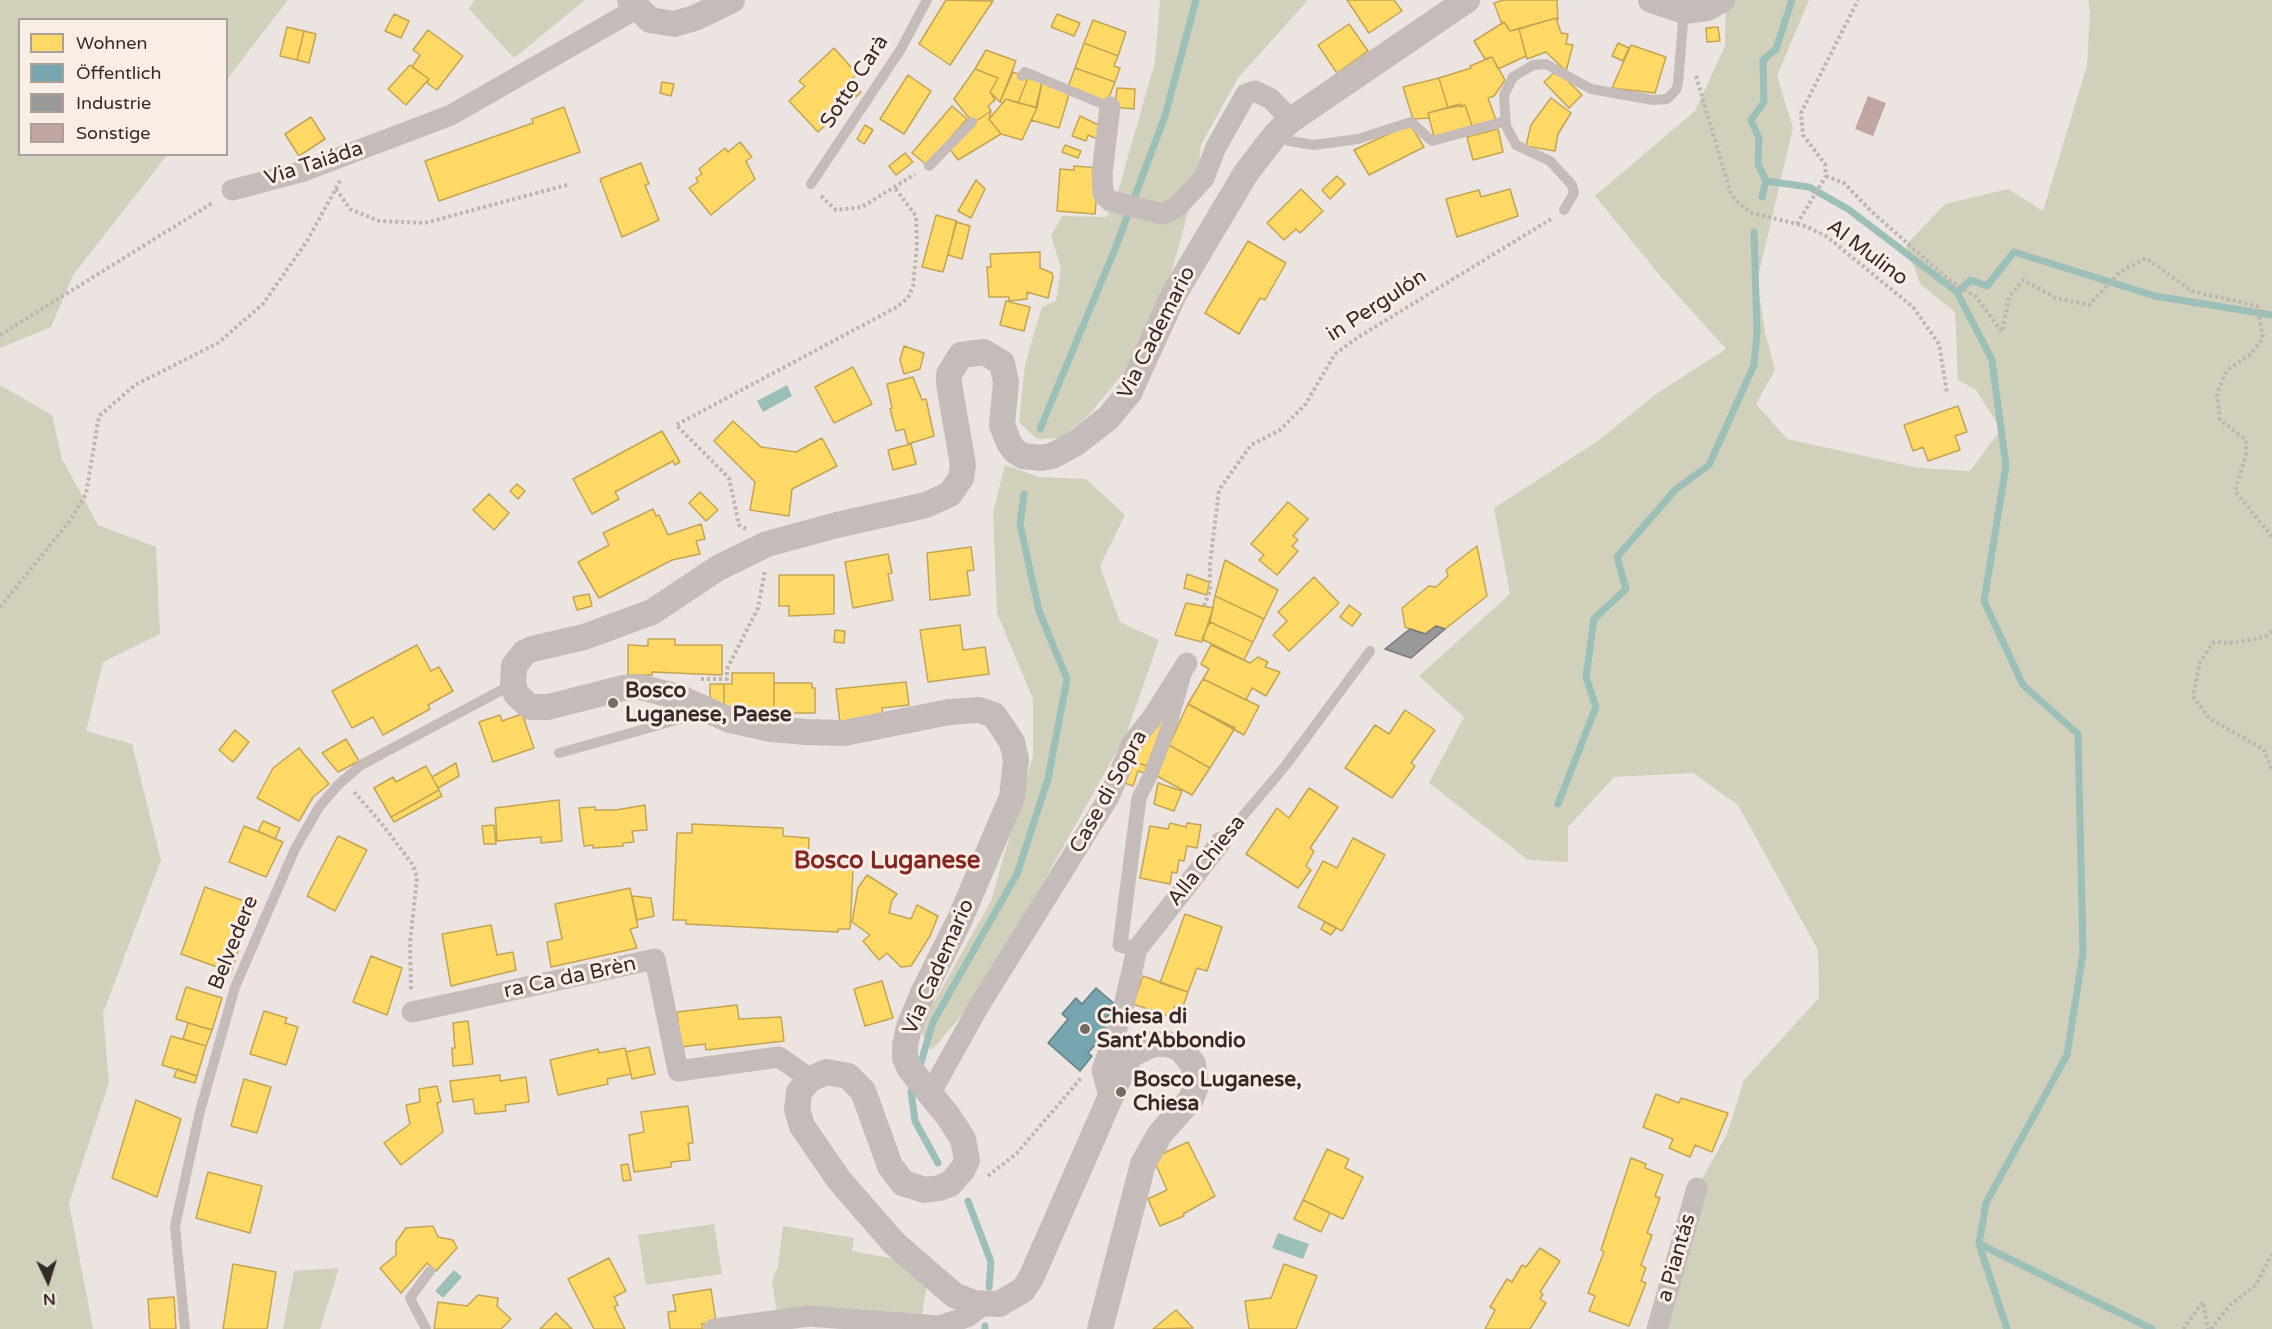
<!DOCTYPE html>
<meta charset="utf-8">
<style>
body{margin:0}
#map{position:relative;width:2272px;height:1329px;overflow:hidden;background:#ece4e0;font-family:"Varela Round",sans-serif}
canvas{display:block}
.legend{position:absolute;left:18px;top:18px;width:210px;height:138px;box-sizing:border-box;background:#f9ede6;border:2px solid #ab9f9a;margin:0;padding:8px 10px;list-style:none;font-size:18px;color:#362927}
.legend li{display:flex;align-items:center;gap:12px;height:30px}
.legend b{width:30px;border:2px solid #ab9f9a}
.north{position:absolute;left:18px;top:1251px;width:60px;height:60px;-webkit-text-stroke:4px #f9ede6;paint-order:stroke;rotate:176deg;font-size:16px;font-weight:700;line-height:24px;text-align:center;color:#362927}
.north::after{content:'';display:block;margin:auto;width:21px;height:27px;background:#362927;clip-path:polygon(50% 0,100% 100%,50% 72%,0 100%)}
</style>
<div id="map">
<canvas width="2272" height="1329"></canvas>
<ul class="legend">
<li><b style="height:16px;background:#ffd966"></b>Wohnen</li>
<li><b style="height:16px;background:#76a5af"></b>Öffentlich</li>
<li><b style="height:16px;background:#999"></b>Industrie</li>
<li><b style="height:16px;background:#c0a5a1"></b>Sonstige</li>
</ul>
<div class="north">N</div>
</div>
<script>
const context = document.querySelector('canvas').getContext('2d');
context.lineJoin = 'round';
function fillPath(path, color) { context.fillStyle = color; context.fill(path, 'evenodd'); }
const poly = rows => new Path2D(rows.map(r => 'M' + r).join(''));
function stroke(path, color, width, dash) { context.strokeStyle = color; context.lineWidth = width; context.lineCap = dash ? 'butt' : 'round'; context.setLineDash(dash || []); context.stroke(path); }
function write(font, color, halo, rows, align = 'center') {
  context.font = font + ' "Varela Round",sans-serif'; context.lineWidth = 6; context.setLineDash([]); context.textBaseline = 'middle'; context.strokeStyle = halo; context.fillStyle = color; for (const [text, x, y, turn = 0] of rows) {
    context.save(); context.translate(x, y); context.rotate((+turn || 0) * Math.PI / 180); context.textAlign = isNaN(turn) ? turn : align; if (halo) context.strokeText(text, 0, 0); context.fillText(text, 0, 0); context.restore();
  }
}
const green = poly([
 [0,0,288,0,227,79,226,20,20,20,20,154,167,155,73,275,51,327,0,348],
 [474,0,585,0,514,58,469,9],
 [1160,0,1308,0,1238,78,1201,145,1198,176,1171,274,1124,372,1089,415,1061,438,1037,439,1019,422,1025,364,1042,307,1056,301,1061,268,1051,236,1062,216,1107,217,1119,188,1155,62],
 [1726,0,1809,0,1777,76,1793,128,1757,281,1765,332,1775,370,1756,404,1787,439,1919,468,1970,471,2001,429,1975,389,1958,380,1955,312,1920,284,1906,245,1945,204,2008,189,2043,211,2087,65,2090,11,2088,0,2272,0,2272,1329,1657,1329,1697,1188,1727,1134,1744,1080,1819,998,1818,950,1738,805,1693,773,1614,777,1568,827,1568,862,1528,860,1429,783,1464,717,1419,676,1510,594,1494,508,1598,441,1656,394,1726,349,1662,278,1595,196,1695,111,1725,46],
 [0,385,52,415,62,459,98,525,156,547,160,634,103,662,86,731,132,744,161,860,103,1013,109,1083,69,1203,93,1329,0,1329],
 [1005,465,1039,477,1086,479,1125,515,1100,566,1120,622,1159,640,1126,735,999,961,972,1003,932,1050,919,1029,991,901,1033,756,1033,699,997,613,993,513],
 [714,1224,722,1274,646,1285,638,1235],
 [783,1226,854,1238,852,1251,895,1259,927,1286,920,1325,778,1319,772,1281,778,1266],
 [339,1268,320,1329,283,1329,294,1271]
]);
const water = poly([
 [787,385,792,396,763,412,757,401],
 [1278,1233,1309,1244,1303,1259,1272,1248],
 [454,1270,462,1277,443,1298,435,1291]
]);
const homes = poly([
 [946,0,993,1,950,65,919,44,946,0],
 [1347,0,1394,0,1402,11,1369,33,1347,0],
 [1504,0,1557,0,1558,20,1556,18,1510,31,1504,22,1502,24,1494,3,1504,0],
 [394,14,409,21,401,38,385,31,394,14],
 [1057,14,1080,23,1074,36,1051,27,1057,14],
 [1556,18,1561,33,1568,34,1566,44,1573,45,1566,71,1546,52,1527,59,1519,29,1556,18],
 [1093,20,1126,32,1118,56,1084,43,1093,20],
 [1504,22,1510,31,1519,29,1526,56,1498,69,1492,57,1485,59,1474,41,1504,22],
 [1349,24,1368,51,1337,73,1318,45,1349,24],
 [287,27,304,31,297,60,280,56,287,27],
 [1718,27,1720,41,1707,42,1706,28,1718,27],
 [428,30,463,56,437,90,427,83,429,79,412,67,420,55,413,50,428,30],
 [304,31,316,34,309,63,297,60,304,31],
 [1084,43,1118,56,1114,66,1120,68,1115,82,1075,68,1084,43],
 [1618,43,1629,48,1623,61,1612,56,1618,43],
 [1631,45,1666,57,1655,93,1612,88,1631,45],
 [834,48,857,74,850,81,861,92,818,132,789,101,805,86,799,81,834,48],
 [986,50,1016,61,1000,102,990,92,998,78,975,69,986,50],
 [1492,57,1505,80,1494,96,1488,98,1496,120,1472,126,1465,105,1448,108,1439,78,1471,68,1470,66,1492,57],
 [410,65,429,79,406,105,388,89,410,65],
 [1075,68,1115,82,1107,102,1068,87,1075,68],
 [975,69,998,78,990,92,995,100,988,106,991,111,973,123,954,99,975,69],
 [1557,70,1582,95,1569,108,1544,82,1557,70],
 [1013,72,1028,78,1018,103,1006,99,1003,103,1000,102,1013,72],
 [908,75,931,91,904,134,880,119,908,75],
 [1028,78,1042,82,1036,107,1018,103,1028,78],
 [1439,78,1448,108,1428,113,1429,118,1413,119,1403,87,1439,78],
 [662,82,674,84,671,96,660,93,662,82],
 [1042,82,1070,91,1059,128,1031,120,1037,108,1042,82],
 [1117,88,1135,89,1134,109,1115,107,1117,88],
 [1551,98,1571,113,1558,134,1555,151,1526,146,1531,125,1551,98],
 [1006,99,1037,108,1022,140,1001,134,989,119,1006,99],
 [1460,104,1461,107,1465,105,1472,126,1434,137,1428,113,1460,104],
 [952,106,967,119,927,165,912,153,952,106],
 [564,107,580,152,439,201,425,161,533,123,532,119,564,107],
 [991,111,989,119,1001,134,958,160,950,149,973,123,991,111],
 [1080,116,1105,128,1100,140,1088,135,1086,141,1072,136,1080,116],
 [311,117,325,139,299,156,285,134,311,117],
 [1410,124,1424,147,1369,175,1354,150,1410,124],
 [865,125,873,130,864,144,857,139,865,125],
 [1498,129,1503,152,1473,160,1467,137,1498,129],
 [740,142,752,157,746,161,755,179,711,215,689,188,698,182,696,178,702,174,699,169,725,148,728,152,740,142],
 [1065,145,1081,151,1078,158,1062,152,1065,145],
 [905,153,913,162,896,175,889,166,905,153],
 [641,163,649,184,645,185,659,220,622,237,600,179,641,163],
 [1074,166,1099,168,1095,214,1057,211,1060,169,1074,170,1074,166],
 [1337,176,1345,184,1330,199,1322,190,1337,176],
 [976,180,985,189,971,218,958,211,976,180],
 [1301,189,1323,211,1300,233,1296,229,1284,240,1267,223,1301,189],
 [1510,189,1518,216,1457,237,1446,199,1479,190,1481,197,1510,189],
 [936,215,957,221,943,272,922,267,936,215],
 [956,222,970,226,962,259,948,255,956,222],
 [1248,241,1286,263,1265,300,1260,298,1239,334,1205,313,1248,241],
 [1040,252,1040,268,1052,273,1053,277,1048,298,1027,292,1027,299,1009,301,1009,297,989,297,987,267,991,267,990,254,1040,252],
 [1006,301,1030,307,1024,331,1000,325,1006,301],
 [904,346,924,353,920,369,904,374,900,360,904,346],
 [853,367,872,404,834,423,815,387,853,367],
 [913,377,922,400,926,399,934,436,908,444,904,429,896,431,890,409,892,408,887,384,913,377],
 [1958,406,1967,432,1955,436,1960,450,1928,461,1923,447,1913,451,1904,425,1958,406],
 [733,421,761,447,796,452,822,438,837,466,792,489,789,516,750,510,755,482,714,441,733,421],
 [662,431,680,462,675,465,673,461,615,492,619,499,592,514,573,479,662,431],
 [911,444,916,464,893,470,888,450,911,444],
 [517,484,525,491,518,499,510,491,517,484],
 [700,492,718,510,706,521,689,503,700,492],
 [489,494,509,513,494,530,473,510,489,494],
 [1288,502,1308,519,1293,536,1298,540,1292,546,1298,551,1277,575,1259,560,1264,555,1251,544,1288,502],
 [653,509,656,516,659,515,668,535,701,524,705,539,696,541,700,554,672,560,599,598,578,562,609,545,603,533,653,509],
 [1477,546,1487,596,1445,629,1436,626,1425,634,1405,627,1402,608,1429,586,1436,587,1448,576,1446,570,1477,546],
 [971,547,974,570,967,571,970,595,930,600,927,553,971,547],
 [888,554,892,573,888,574,893,600,853,608,845,562,888,554],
 [1225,560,1278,590,1264,619,1215,596,1225,560],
 [1187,574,1209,582,1207,595,1184,588,1187,574],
 [779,575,834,575,834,614,789,616,789,606,779,606,779,575],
 [1314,577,1339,603,1289,651,1273,635,1287,621,1278,612,1314,577],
 [589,594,592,606,577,610,573,597,589,594],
 [1215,596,1264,619,1253,642,1210,622,1215,596],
 [1186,603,1213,608,1202,642,1175,635,1186,603],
 [1349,605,1361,614,1352,626,1340,617,1349,605],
 [1210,622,1253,642,1244,660,1202,639,1210,622],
 [960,625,963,650,985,647,989,674,928,682,920,630,960,625],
 [835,630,845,631,844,643,834,642,835,630],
 [648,639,675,639,675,645,722,645,722,675,652,672,652,675,628,675,628,645,648,646,648,639],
 [417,645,431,671,439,667,453,691,428,705,430,709,383,735,373,717,352,728,332,691,417,645],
 [1211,645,1250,663,1258,657,1268,662,1265,667,1280,672,1266,696,1252,688,1246,700,1203,679,1209,669,1201,664,1211,645],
 [732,673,774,673,774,712,724,713,724,684,732,684,732,673],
 [1203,679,1259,706,1244,735,1188,704,1203,679],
 [906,682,909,705,882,708,883,719,840,723,836,689,906,682],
 [774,683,812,683,812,688,815,688,815,713,774,713,774,683],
 [710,684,724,684,724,704,710,704,710,684],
 [1188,704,1235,728,1210,768,1169,745,1188,704],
 [1405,710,1435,730,1411,763,1415,766,1392,798,1345,768,1375,725,1389,734,1405,710],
 [522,714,534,748,493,762,479,722,500,715,502,721,522,714],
 [1157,716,1167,721,1149,767,1130,760,1138,743,1143,746,1157,716],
 [235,730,249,742,233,762,219,750,235,730],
 [346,739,359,761,338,772,322,753,346,739],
 [1169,745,1210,768,1192,795,1157,776,1169,745],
 [299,748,329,784,313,797,299,821,257,798,273,768,299,748],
 [1130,760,1147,766,1145,773,1138,771,1133,786,1122,782,1130,760],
 [456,763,459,776,438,788,432,777,456,763],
 [426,766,439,790,391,817,374,788,393,777,396,782,426,766],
 [1158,783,1182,791,1174,811,1154,804,1158,783],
 [1309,788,1338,807,1310,848,1314,851,1306,866,1311,870,1298,888,1246,854,1277,808,1289,818,1309,788],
 [439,790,442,796,394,822,391,817,439,790],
 [559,800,562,841,541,843,541,837,497,841,495,808,559,800],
 [645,805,647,830,632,831,634,842,623,843,623,846,593,848,593,845,584,846,579,808,595,807,595,810,616,810,645,805],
 [263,821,280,828,275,839,258,831,263,821],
 [1170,823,1186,827,1187,823,1201,825,1197,848,1187,846,1184,861,1179,860,1177,873,1172,872,1170,884,1140,878,1150,826,1168,829,1170,823],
 [692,824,783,828,783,836,809,838,808,867,853,869,850,929,838,929,838,932,686,924,686,920,673,920,677,833,692,833,692,824],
 [494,825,496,844,484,844,482,826,494,825],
 [244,826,283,842,266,877,229,862,244,826],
 [338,836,367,850,335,911,307,896,338,836],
 [1353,838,1385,855,1342,931,1298,907,1323,861,1337,868,1353,838],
 [867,875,897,894,892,900,889,913,911,919,917,905,938,916,930,936,911,966,901,967,887,953,879,960,863,941,870,935,852,922,858,888,867,875],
 [205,887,255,905,245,932,235,928,230,941,240,945,231,972,181,954,205,887],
 [630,888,638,927,630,929,637,948,551,967,547,942,562,939,555,904,630,888],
 [632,896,651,898,654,916,637,920,632,896],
 [1185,914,1222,927,1207,971,1197,968,1188,992,1160,983,1185,914],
 [1325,922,1336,928,1331,935,1321,929,1325,922],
 [491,925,497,955,513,952,516,970,451,986,442,934,491,925],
 [371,956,402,968,387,1015,353,1002,371,956],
 [1143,976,1188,992,1182,1009,1174,1007,1171,1017,1133,1004,1143,976],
 [882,981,893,1018,865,1026,854,989,882,981],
 [186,987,222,998,212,1030,176,1019,186,987],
 [737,1005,739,1019,781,1017,784,1041,706,1050,705,1044,681,1047,677,1012,737,1005],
 [264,1011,287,1018,285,1023,298,1027,286,1065,250,1054,264,1011],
 [468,1021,473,1064,453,1066,452,1048,455,1048,453,1023,468,1021],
 [188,1023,212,1030,206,1046,183,1039,188,1023],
 [171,1036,206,1046,197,1076,162,1065,171,1036],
 [649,1047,655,1074,632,1079,626,1052,649,1047],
 [625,1048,631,1074,607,1079,608,1084,558,1095,550,1060,598,1049,599,1053,625,1048],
 [177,1069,197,1076,195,1083,174,1077,177,1069],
 [500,1075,500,1081,526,1077,529,1102,505,1105,506,1111,475,1114,473,1099,453,1102,450,1081,500,1075],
 [244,1079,271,1087,257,1133,231,1126,244,1079],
 [437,1086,441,1102,437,1103,443,1132,401,1165,384,1143,410,1124,406,1105,420,1102,419,1089,437,1086],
 [1656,1094,1679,1103,1681,1098,1728,1113,1712,1152,1695,1145,1690,1157,1669,1148,1673,1139,1643,1127,1656,1094],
 [136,1100,181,1119,157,1197,112,1178,136,1100],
 [688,1106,693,1143,688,1143,690,1160,671,1162,671,1167,634,1172,629,1135,644,1132,641,1112,688,1106],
 [1188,1142,1215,1196,1183,1214,1184,1216,1160,1226,1148,1199,1167,1190,1153,1158,1188,1142],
 [1327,1149,1349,1159,1345,1168,1363,1177,1343,1219,1303,1200,1327,1149],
 [1631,1158,1646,1164,1645,1168,1663,1175,1655,1196,1660,1198,1647,1233,1652,1235,1641,1265,1646,1268,1641,1281,1646,1283,1629,1326,1589,1311,1595,1296,1588,1293,1604,1252,1601,1250,1631,1158],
 [628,1164,631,1180,623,1181,621,1165,628,1164],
 [208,1172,262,1186,250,1233,196,1218,208,1172],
 [1303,1200,1330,1213,1321,1232,1294,1219,1303,1200],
 [433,1226,438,1237,453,1240,457,1248,436,1271,427,1263,401,1293,380,1268,396,1255,396,1242,406,1228,433,1226],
 [1540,1248,1560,1261,1540,1292,1543,1294,1540,1299,1546,1303,1530,1329,1485,1329,1495,1310,1490,1307,1507,1279,1512,1282,1522,1265,1526,1267,1540,1248],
 [609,1258,626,1291,614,1297,618,1305,614,1307,625,1329,594,1329,568,1279,609,1258],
 [233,1264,276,1272,267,1329,223,1329,233,1264],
 [1284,1264,1317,1276,1296,1329,1249,1329,1245,1301,1271,1298,1284,1264],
 [711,1289,716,1322,702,1324,703,1329,670,1329,668,1312,676,1311,673,1295,711,1289],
 [478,1295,498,1298,497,1306,511,1319,501,1329,434,1329,438,1302,467,1306,478,1295],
 [174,1297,176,1329,150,1329,148,1299,174,1297],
 [1176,1310,1193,1328,1153,1329,1176,1310],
 [556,1313,572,1329,540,1329,556,1313]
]);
const public = poly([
 [1096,988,1117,1006,1106,1018,1113,1024,1088,1053,1092,1056,1080,1071,1048,1043,1068,1019,1062,1014,1076,998,1082,1004,1096,988]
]);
const industry = poly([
 [1436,626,1445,629,1411,658,1385,649,1410,629,1425,634,1436,626]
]);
const stream = poly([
 [1792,0,1776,49,1763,60,1764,102,1751,120,1759,138,1758,164,1766,181,1809,187,1848,209,1957,292,1992,360,2006,466,1984,601,2023,685,2078,734,2083,953,2067,1055,1986,1203,1979,1244,2007,1329],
 [1762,197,1766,181],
 [1957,292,1971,280,1987,286,2014,252,2155,296,2272,315],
 [1040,429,1115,249,1165,116,1196,0],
 [1558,804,1596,707,1586,677,1594,619,1626,589,1617,557,1675,490,1709,465,1754,365,1757,332,1754,232],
 [919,1069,933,1022,1017,874,1048,779,1067,679,1039,611,1020,524,1024,494],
 [914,1082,911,1092,915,1121,938,1163],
 [968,1201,991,1262,989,1287],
 [1979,1244,2152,1329],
 [985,1326,985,1329]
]);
const building = poly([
 [1868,96,1886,103,1873,136,1855,129]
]);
const path = poly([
 [1696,76,1731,194,1739,204,1752,213,1805,226,1826,236,1913,307,1939,344,1947,393],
 [1826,176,1844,183,1872,212,1949,280,1976,297,2002,332,2009,297,2023,280,2056,298,2089,305,2120,272,2146,258,2192,291,2257,306,2263,338,2251,354,2227,370,2217,393,2220,420,2246,440,2246,455,2235,491,2272,537],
 [336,189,350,209,379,221,425,223,570,184],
 [821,196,836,210,862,207,915,174],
 [1797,224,1826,176,1825,164,1803,135,1801,113,1858,0],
 [0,335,214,202],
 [746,529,739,525,729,478,676,425,897,307,908,298,913,286,917,245,916,216,894,187],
 [1204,606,1210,591,1210,563,1219,490,1251,445,1280,430,1305,405,1335,354,1357,338,1551,219],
 [0,607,69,522,86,494,99,416,135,385,218,343,263,304,307,241,340,181],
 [2272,631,2265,637,2233,643,2214,642,2200,662,2193,696,2209,718,2264,750,2272,770],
 [701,679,727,679,727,669,758,608,765,570],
 [354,792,382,824,413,865,417,878,410,943,411,990],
 [988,1176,1017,1153,1082,1077],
 [2183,1329,2203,1302,2208,1329],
 [2211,1329,2230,1305,2256,1285,2272,1254]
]);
const service = poly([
 [1022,76,1025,72,1110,107],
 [1276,134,1289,141,1314,145,1358,139,1411,122,1432,141,1505,121],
 [929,166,972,122],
 [811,184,901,49,927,0],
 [1564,210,1574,193,1572,185,1550,161,1516,145,1506,126,1504,95,1513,77,1533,65,1546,64,1591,89,1653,100,1667,99,1676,90,1678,83,1684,10],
 [559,753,684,718,698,709],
 [1221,842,1286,765,1370,651],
 [185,1329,175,1226,200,1111,235,987,295,849,319,807,338,785,361,765,513,684],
 [426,1329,410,1298,430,1271]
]);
const pedestrian = poly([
 [1137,949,1120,945,1139,798,1151,774,1171,720,1183,678]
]);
const minor = poly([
 [1110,107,1102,173,1103,194,1110,201,1163,214,1177,207,1204,178,1216,147,1246,94,1255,91,1271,99,1291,120],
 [232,190,304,171,451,115,636,9],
 [412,1012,655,959,678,1071,779,1057,810,1079],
 [930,1094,979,1006,1109,797,1132,743,1152,718,1187,663],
 [1109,1096,1102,1070,1122,1014,1137,949,1221,842],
 [714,1329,809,1316,939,1326,967,1317,983,1305],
 [1657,1329,1697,1188]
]);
const tertiary = poly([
 [630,0,650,20,674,24,695,18,732,0],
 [1651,0,1684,11,1707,8,1722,0],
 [1100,1329,1143,1164,1160,1134,1191,1099,1196,1086,1193,1064,1180,1048,1167,1044,1153,1044,1132,1054,1125,1064,1031,1278,1023,1290,999,1304,974,1303,954,1295,894,1243,839,1180,802,1126,797,1109,799,1092,810,1079,827,1072,848,1076,863,1091,890,1166,903,1183,925,1190,939,1188,950,1184,963,1169,967,1160,963,1139,948,1116,910,1069,905,1058,905,1045,909,1027,923,993,960,919,1012,797,1016,759,1012,742,994,715,979,710,949,712,844,733,806,732,771,729,730,720,675,696,640,687,623,688,548,707,530,707,516,694,513,684,514,666,524,653,532,649,584,637,652,612,718,568,767,544,837,525,926,505,950,494,961,478,963,465,949,384,949,374,961,355,984,352,1002,363,1006,382,1002,425,1009,443,1015,451,1023,456,1041,458,1052,456,1076,443,1108,418,1129,393,1174,294,1246,173,1276,134,1291,120,1467,0]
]);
const markers = [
 [613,703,6,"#766a68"],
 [1085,1029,6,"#766a68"],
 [1121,1092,6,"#766a68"]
];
const streetNames = [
 ["Sotto Carà",855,82,-57],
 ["Via Taiáda",314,164,-18],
 ["Al Mulino",1867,253,37],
 ["in Pergulón",1377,306,-33],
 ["Via Cademario",1157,333,-63],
 ["Case di Sopra",1109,792,-61],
 ["Alla Chiesa",1207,861,-51],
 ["Belvedere",234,943,-68],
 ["Via Cademario",939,967,-66],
 ["ra Ca da Brèn",570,978,-12],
 ["a Piantás",1677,1258,-74]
];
const poiNames = [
 ["Bosco",625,691],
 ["Luganese, Paese",625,715],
 ["Chiesa di",1097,1017],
 ["Sant'Abbondio",1097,1041],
 ["Bosco Luganese,",1133,1080],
 ["Chiesa",1133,1104]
];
const quarterNames = [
 ["Bosco Luganese",887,862]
];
fillPath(green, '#d1d0ba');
fillPath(water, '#9cbfb8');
fillPath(homes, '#ffd966');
stroke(homes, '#c3a453', 1.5);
fillPath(public, '#76a5af');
stroke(public, '#638086', 1.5);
fillPath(industry, '#999');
stroke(industry, '#7b7777', 1.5);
stroke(stream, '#9cbfb8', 7);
fillPath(building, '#c0a5a1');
stroke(path, '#beb5b1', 4, [3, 3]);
stroke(service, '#c5bcb9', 10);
stroke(pedestrian, '#c5bcb9', 15);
stroke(minor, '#c5bcb9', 21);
stroke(tertiary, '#c5bcb9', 26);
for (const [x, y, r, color] of markers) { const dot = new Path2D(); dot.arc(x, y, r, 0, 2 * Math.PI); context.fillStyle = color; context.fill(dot); stroke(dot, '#f9ede6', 2); }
write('21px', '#362927', '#f9ede6', streetNames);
write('bold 21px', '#362927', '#f9ede6', poiNames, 'left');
write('bold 24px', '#852520', '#f9ede6', quarterNames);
</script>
